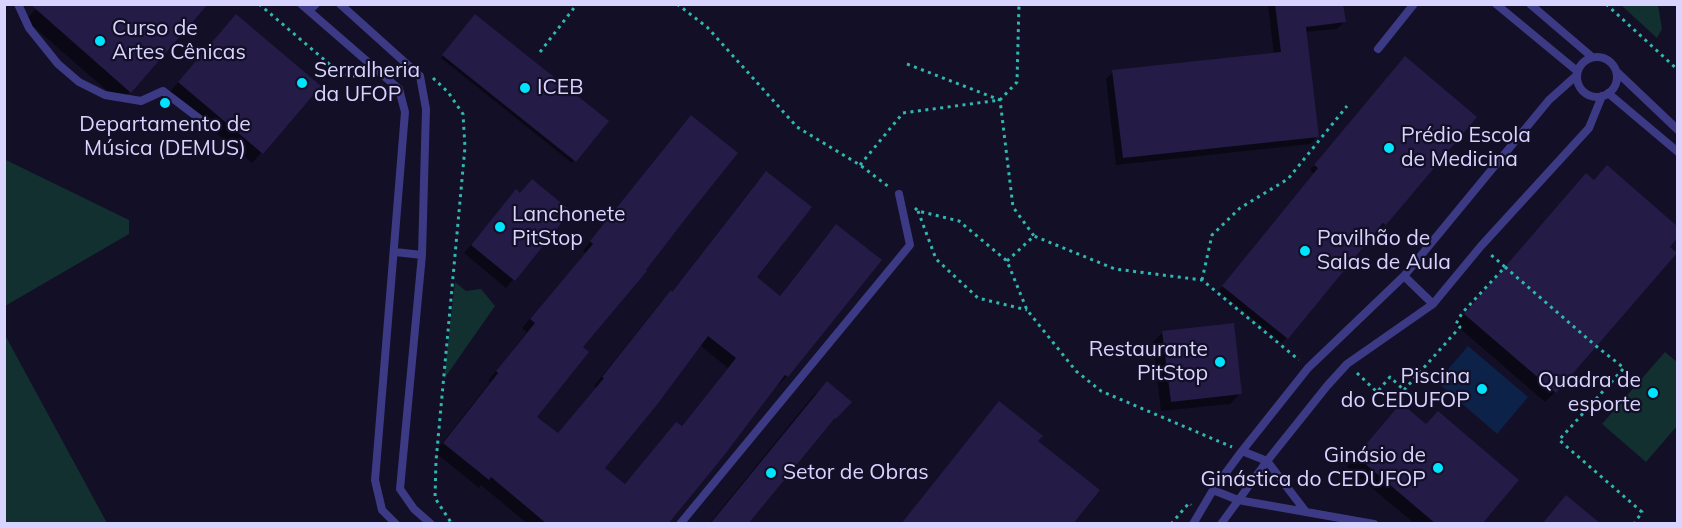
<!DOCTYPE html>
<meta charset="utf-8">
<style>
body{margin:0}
#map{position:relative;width:1682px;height:528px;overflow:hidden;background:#130f26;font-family:Mulish,sans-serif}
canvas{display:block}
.frame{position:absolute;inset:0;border:6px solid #d9d4ff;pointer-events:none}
</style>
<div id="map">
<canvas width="1682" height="528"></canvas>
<div class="frame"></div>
</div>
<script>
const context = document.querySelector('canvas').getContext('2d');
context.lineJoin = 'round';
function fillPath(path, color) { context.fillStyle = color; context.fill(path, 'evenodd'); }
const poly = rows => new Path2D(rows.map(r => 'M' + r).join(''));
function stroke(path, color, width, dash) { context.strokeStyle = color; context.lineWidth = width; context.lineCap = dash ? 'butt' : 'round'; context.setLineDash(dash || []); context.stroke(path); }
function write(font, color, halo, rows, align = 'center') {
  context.font = font + ' Mulish,sans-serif'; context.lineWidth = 4.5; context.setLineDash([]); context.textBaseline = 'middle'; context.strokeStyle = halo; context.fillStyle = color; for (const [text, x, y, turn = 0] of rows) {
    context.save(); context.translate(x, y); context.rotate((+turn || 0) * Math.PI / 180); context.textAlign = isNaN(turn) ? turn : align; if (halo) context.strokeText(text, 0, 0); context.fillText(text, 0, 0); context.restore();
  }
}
const green = poly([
 [1621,5,1658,5,1662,29,1657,38],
 [4,159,129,220,129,234,5,306],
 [455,282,466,291,481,289,495,306,444,379],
 [5,335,107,523,5,523],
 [1665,352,1677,362,1677,426,1646,462,1602,424]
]);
const water = poly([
 [1468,346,1528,397,1497,434,1437,382]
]);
const shadow = poly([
 [40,4,130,92,120,102,26,20],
 [1268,4,1342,4,1344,22,1337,29,1305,32,1317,137,1310,144,1116,165,1106,79,1113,72,1274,54],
 [475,16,606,121,572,163,441,58],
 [226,26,319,86,252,163,169,93],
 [1400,63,1384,224,1379,229,1377,227,1282,343,1219,291,1314,174,1310,170],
 [682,126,581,347,535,417,557,435,596,388,594,386,662,301,671,293,757,182,766,173,755,277,779,297,827,235,836,226,880,260,787,376,778,385,777,384,666,524,528,524,481,485,479,488,435,452,490,382,488,381,527,332,522,328,586,253,583,251],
 [700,345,728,368,681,427,624,486,602,468],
 [1607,167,1678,228,1678,236,1555,392,1545,402,1455,324,1576,185,1593,181],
 [520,194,569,211,506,288,464,253,509,199],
 [1163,332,1240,394,1230,404,1161,411,1153,342],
 [827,383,849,403,824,430,746,524,709,524,813,396],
 [1391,415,1480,524,1415,524,1347,467]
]);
const building = poly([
 [30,4,208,4,131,93],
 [1275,4,1343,4,1346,22,1306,27,1319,137,1123,158,1112,70,1281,52],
 [236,14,321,86,263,154,178,82],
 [475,14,609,121,576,162,442,55],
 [1405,56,1477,117,1386,225,1383,223,1288,339,1222,286,1318,168,1314,165],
 [691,115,738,153,686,218,646,270,647,271,583,347,589,352,537,417,558,433,604,378,602,377,671,290,672,292,766,171,812,207,757,277,780,296,836,224,882,260,788,377,785,375,722,458,668,524,547,524,491,477,489,480,443,443,498,373,496,371,535,323,530,319,593,244,590,241],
 [708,336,736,358,682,426,676,422,625,484,605,468,656,406],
 [1607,165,1677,226,1677,238,1670,247,1677,253,1556,393,1464,314,1586,173,1594,180],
 [532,179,571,211,515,281,471,245,516,189,520,193],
 [1234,323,1242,394,1171,402,1162,331],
 [827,381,852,402,836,419,835,418,748,524,710,524],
 [999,401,1043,436,1038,441,1100,490,1073,524,901,524],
 [1401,403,1426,424,1438,411,1519,480,1482,524,1436,524,1356,456],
 [1566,495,1601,524,1542,524]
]);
const path = poly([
 [259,4,341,74,363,77],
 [677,4,707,27,797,127,860,165,889,187],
 [1606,4,1678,70],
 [540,52,577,4],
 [907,64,1000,100,1013,207,1034,236],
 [433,78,448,92,463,114,465,147,436,461,435,498,452,524],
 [860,165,903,113,1000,100,1017,82,1019,4],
 [915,208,918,211,959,221,1007,261,1027,310,1076,371,1101,391,1232,447],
 [918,211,936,259,978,298,1027,310],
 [1007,261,1034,236,1115,269,1202,280,1299,360],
 [1505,267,1596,346,1624,368,1559,440,1642,512,1634,524],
 [1202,280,1212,235,1240,208,1288,179,1347,106],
 [1357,373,1377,392,1390,377,1404,390,1401,403],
 [1404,390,1460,327,1456,324,1462,313,1505,267,1490,254],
 [1171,524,1189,503,1191,505]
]);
const lane = poly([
 [18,4,29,28,58,64,79,82,105,95,141,101,163,91,209,126],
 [301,4,399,89,405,112,375,480,382,510,396,524],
 [340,4,420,76,426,109,422,255,400,489,414,509,431,524],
 [1496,4,1577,71],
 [1530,4,1592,57],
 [309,11,316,4],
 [1378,49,1414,4],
 '1577 77a20 20 0 1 1 40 0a20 20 0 1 1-40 0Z',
 [1617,72,1678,130],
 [1608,93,1678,152],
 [395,252,422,255],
 [1404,276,1433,304],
 [1242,451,1267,461,1306,512],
 [1213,490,1238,500,1374,524],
 [680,524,910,245,899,194],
 [1193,524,1213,490,1242,451,1308,368,1404,276,1549,100,1577,75],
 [1221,524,1267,461,1327,386,1347,364,1433,304,1481,246,1589,128,1602,96]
]);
const markers = [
 [100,41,6,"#00e5ff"],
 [302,83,6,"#00e5ff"],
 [525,88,6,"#00e5ff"],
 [165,103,6,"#00e5ff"],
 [1389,148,6,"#00e5ff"],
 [500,227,6,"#00e5ff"],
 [1305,251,6,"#00e5ff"],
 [1220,362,6,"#00e5ff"],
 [1482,389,6,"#00e5ff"],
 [1653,393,6,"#00e5ff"],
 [1438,468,6,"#00e5ff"],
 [771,473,6,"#00e5ff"]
];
const poiNames = [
 ["Curso de",112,29],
 ["Artes Cênicas",112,53],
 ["Serralheria",314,71],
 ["da UFOP",314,95],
 ["ICEB",537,88],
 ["Departamento de",165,125,"center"],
 ["Música (DEMUS)",165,149,"center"],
 ["Prédio Escola",1401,136],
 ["de Medicina",1401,160],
 ["Lanchonete",512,215],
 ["PitStop",512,239],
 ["Pavilhão de",1317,239],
 ["Salas de Aula",1317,263],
 ["Restaurante",1208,350,"right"],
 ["PitStop",1208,374,"right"],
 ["Piscina",1470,377,"right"],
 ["do CEDUFOP",1470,401,"right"],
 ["Quadra de",1641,381,"right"],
 ["esporte",1641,405,"right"],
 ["Ginásio de",1426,456,"right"],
 ["Ginástica do CEDUFOP",1426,480,"right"],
 ["Setor de Obras",783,473]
];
fillPath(green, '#12302f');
fillPath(water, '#0c2248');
fillPath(shadow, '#0007');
fillPath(building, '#241b47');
stroke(path, '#2fb8b0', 3, [3, 4.5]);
stroke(lane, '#3d3a85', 8);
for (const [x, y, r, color] of markers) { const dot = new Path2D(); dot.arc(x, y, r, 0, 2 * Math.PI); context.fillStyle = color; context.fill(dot); stroke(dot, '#130f26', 2); }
write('21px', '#d9d4ff', '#130f26', poiNames, 'left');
</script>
